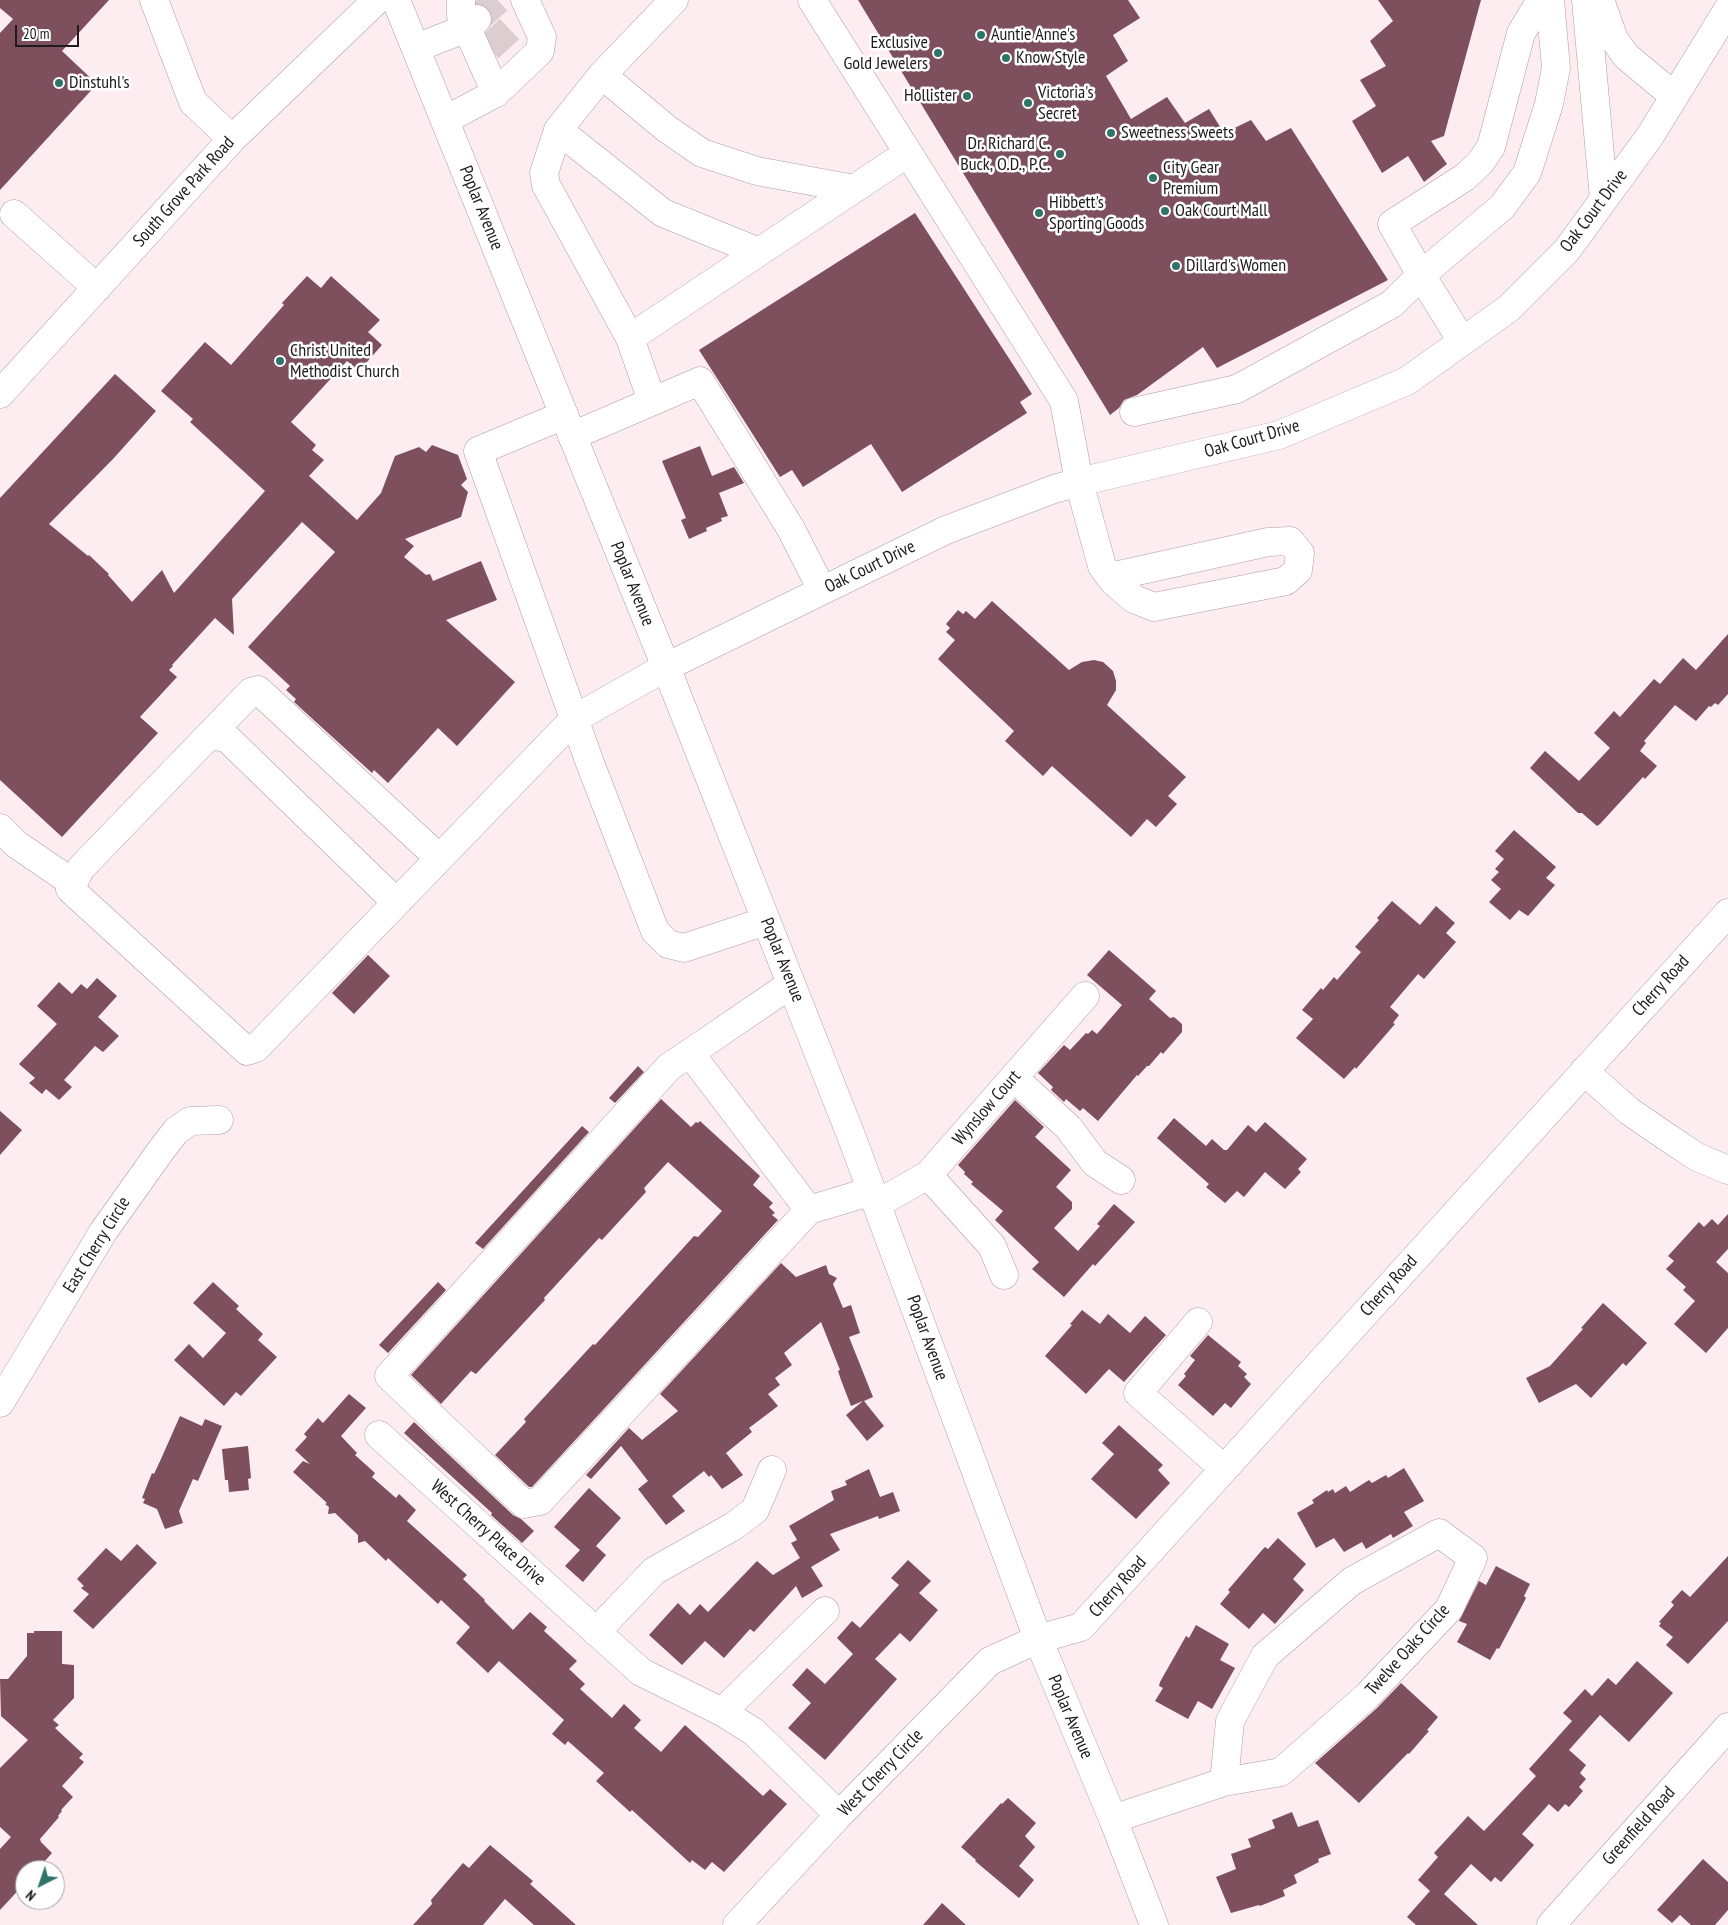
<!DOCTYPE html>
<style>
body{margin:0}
#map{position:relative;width:1728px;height:1925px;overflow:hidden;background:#fdedf1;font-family:"PT Sans Narrow",sans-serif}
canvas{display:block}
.north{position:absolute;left:15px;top:1860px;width:50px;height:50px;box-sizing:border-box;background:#fff;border:1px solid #a5a3a4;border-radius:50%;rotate:221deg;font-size:14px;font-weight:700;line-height:20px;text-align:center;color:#1f1a1b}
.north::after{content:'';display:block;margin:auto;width:18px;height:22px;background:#2f7469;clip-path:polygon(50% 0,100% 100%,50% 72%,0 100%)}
.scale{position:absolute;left:15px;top:25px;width:64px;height:22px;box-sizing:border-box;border:2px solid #1f1a1b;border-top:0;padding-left:6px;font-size:15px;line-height:18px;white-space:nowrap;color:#1f1a1b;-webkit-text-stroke:4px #fff;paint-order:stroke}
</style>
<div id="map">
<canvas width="1728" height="1925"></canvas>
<div class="north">N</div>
<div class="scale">20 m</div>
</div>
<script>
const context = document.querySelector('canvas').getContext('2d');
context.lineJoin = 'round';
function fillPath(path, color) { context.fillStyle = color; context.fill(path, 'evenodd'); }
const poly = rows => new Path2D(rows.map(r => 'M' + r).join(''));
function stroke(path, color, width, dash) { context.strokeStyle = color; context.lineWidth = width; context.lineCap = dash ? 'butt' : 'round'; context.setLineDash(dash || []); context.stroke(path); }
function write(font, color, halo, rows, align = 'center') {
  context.font = font + ' "PT Sans Narrow",sans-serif'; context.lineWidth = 5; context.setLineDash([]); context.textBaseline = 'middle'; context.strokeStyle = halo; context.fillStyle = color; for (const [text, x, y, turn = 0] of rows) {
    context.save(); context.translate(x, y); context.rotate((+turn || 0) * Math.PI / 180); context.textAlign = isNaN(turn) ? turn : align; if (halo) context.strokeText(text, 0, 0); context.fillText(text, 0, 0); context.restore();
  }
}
const building = poly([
 [0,0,109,0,62,51,97,84,0,190,0,33,13,19,0,8],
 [858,0,1128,0,1140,18,1113,35,1128,61,1106,76,1131,119,1167,97,1185,123,1209,109,1224,133,1251,120,1266,141,1291,128,1388,280,1217,368,1203,347,1137,395,1124,400,1119,408,1110,415],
 [1378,0,1481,0,1444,136,1431,141,1447,164,1424,182,1408,156,1382,173,1352,121,1376,106,1360,80,1386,66,1370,41,1393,21],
 [915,213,1032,394,1020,402,1027,413,902,492,871,444,803,487,792,470,780,477,699,350],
 [307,276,321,288,331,276,380,320,368,332,382,345,359,371,347,361,291,422,316,445,312,450,324,460,309,476,357,520,381,493,395,456,419,447,426,452,432,445,458,455,467,479,461,485,468,492,461,517,405,539,414,546,404,557,426,575,430,574,433,581,481,561,497,600,446,620,515,682,457,746,438,728,388,783,374,770,372,773,294,702,296,699,286,690,290,686,248,647,335,552,302,522,232,599,234,635,215,618,172,665,173,666,169,670,177,677,140,717,158,733,62,837,0,780,0,498,115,374,156,411,113,459,49,524,88,556,89,555,109,574,108,575,132,602,162,570,174,593,265,491,190,422,193,419,161,391,205,342,231,365,284,305,282,303],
 [700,446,712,476,734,467,744,483,719,493,728,516,721,518,722,521,706,528,707,531,689,539,681,520,686,518,662,461],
 [992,601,1069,670,1082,662,1094,660,1103,662,1113,671,1116,681,1116,690,1107,705,1186,777,1168,796,1177,804,1156,827,1147,819,1131,837,1052,766,1043,776,1005,741,1014,731,938,659,955,640,946,632,950,628,946,624,958,610,963,614,966,611,975,619],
 [1728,634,1728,694,1718,705,1715,703,1711,707,1709,706,1696,721,1675,705,1644,741,1646,743,1640,751,1657,766,1645,779,1643,777,1600,824,1597,826,1582,813,1578,813,1530,768,1545,751,1579,781,1610,748,1594,733,1614,711,1620,717,1654,679,1660,684,1683,658,1696,670],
 [1514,830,1556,867,1546,878,1555,885,1528,916,1519,910,1510,920,1489,902,1501,889,1491,880,1499,872,1495,869,1504,859,1495,851],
 [1392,901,1420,925,1436,906,1455,923,1446,933,1456,942,1424,979,1418,974,1390,1007,1399,1015,1393,1023,1395,1024,1356,1069,1355,1067,1344,1079,1296,1038,1313,1019,1302,1010,1321,988,1323,990,1334,977,1337,980,1361,952,1355,947,1379,920,1377,918],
 [1109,950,1156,991,1149,999,1170,1018,1174,1017,1182,1024,1182,1032,1163,1054,1161,1052,1149,1066,1147,1066,1138,1076,1137,1075,1098,1121,1083,1108,1080,1111,1066,1099,1064,1102,1051,1090,1053,1087,1038,1073,1064,1045,1070,1050,1086,1033,1088,1034,1092,1030,1097,1034,1122,1005,1087,975],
 [368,955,390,976,354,1014,332,993],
 [97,978,117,996,98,1017,119,1036,103,1052,95,1046,64,1080,72,1087,59,1100,46,1089,42,1094,29,1083,35,1078,19,1064,57,1024,37,1006,59,982,72,994,81,984,87,989],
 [638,1066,644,1072,615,1103,609,1098],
 [661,1099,691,1127,696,1122,698,1123,700,1121,760,1176,753,1185,773,1203,769,1207,775,1213,772,1215,778,1220,532,1487,529,1487,495,1455,526,1422,524,1419,593,1344,595,1345,694,1236,698,1237,722,1211,668,1162,644,1188,646,1192,602,1240,599,1238,544,1298,545,1300,476,1374,471,1371,441,1404,411,1375],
 [1015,1100,1044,1127,1035,1137,1071,1170,1056,1187,1072,1202,1072,1209,1054,1228,1078,1251,1100,1226,1097,1224,1114,1204,1135,1222,1095,1266,1093,1264,1064,1297,1032,1269,1039,1262,995,1220,1003,1211,971,1184,973,1182,964,1174,965,1172,958,1165],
 [0,1111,22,1130,0,1155],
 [1174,1118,1206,1146,1212,1139,1224,1150,1227,1150,1248,1125,1256,1132,1265,1122,1307,1159,1298,1169,1301,1172,1285,1189,1265,1172,1244,1197,1237,1191,1225,1203,1206,1187,1209,1184,1157,1138],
 [582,1126,589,1132,483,1249,475,1243],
 [1728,1214,1728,1249,1716,1262,1728,1273,1728,1328,1706,1353,1674,1324,1695,1301,1683,1290,1686,1287,1666,1269,1674,1261,1668,1256,1699,1222,1704,1227,1712,1219,1718,1225],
 [781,1263,796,1277,826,1265,829,1274,837,1278,833,1284,843,1308,851,1305,860,1333,849,1337,873,1397,864,1401,884,1426,867,1441,846,1415,863,1401,851,1406,841,1380,838,1371,840,1370,821,1322,784,1353,792,1365,775,1378,780,1385,768,1394,778,1406,749,1428,752,1432,726,1453,743,1475,722,1489,711,1475,709,1477,704,1471,672,1496,685,1511,666,1525,638,1489,648,1481,621,1446,591,1479,586,1475,629,1428,642,1440,678,1411,660,1394],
 [213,1282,239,1306,236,1309,263,1334,258,1340,277,1357,241,1396,236,1392,224,1406,174,1360,189,1344,203,1358,226,1333,193,1303],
 [438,1282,446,1290,388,1353,379,1345],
 [1603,1303,1647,1343,1626,1366,1623,1363,1591,1398,1576,1384,1539,1403,1526,1378,1550,1366,1583,1329,1581,1328],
 [1082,1310,1100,1324,1108,1314,1130,1333,1145,1316,1166,1335,1124,1382,1109,1369,1086,1394,1045,1356,1072,1325,1070,1324],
 [1208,1335,1241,1362,1238,1366,1247,1374,1244,1377,1251,1384,1231,1408,1225,1403,1213,1416,1178,1385,1186,1376,1184,1374,1195,1360,1190,1356],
 [349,1394,366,1408,341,1436,357,1453,355,1455,375,1473,372,1477,396,1498,399,1494,416,1510,407,1521,467,1575,463,1579,485,1600,484,1601,513,1630,530,1612,547,1627,544,1631,577,1661,569,1669,585,1684,580,1689,612,1718,624,1704,641,1720,634,1728,661,1752,685,1725,763,1796,770,1789,787,1804,724,1872,712,1862,705,1870,692,1860,690,1863,632,1810,630,1812,596,1781,604,1773,568,1741,565,1745,552,1734,564,1720,499,1661,488,1673,456,1643,470,1627,441,1600,438,1604,388,1558,386,1561,365,1541,358,1543,358,1535,335,1513,328,1514,329,1507,325,1504,327,1503,293,1472,303,1461,310,1464,295,1450,307,1437,304,1434,318,1418,323,1423],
 [180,1416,202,1426,205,1419,222,1426,198,1481,193,1479,179,1511,183,1523,165,1529,157,1509,143,1503,145,1499,142,1498,152,1473,154,1474,161,1459],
 [414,1422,513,1515,521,1519,534,1531,522,1543,491,1515,492,1513,404,1433],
 [1119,1425,1163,1465,1158,1470,1170,1483,1136,1519,1091,1479,1114,1454,1102,1443],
 [248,1446,251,1478,248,1479,249,1490,229,1492,228,1480,225,1480,222,1449],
 [1404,1468,1424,1501,1404,1512,1413,1526,1393,1538,1391,1534,1366,1549,1362,1542,1344,1552,1334,1538,1316,1548,1297,1513,1314,1503,1312,1500,1327,1490,1328,1492,1333,1489,1335,1493,1346,1486,1350,1492,1369,1480,1372,1483,1386,1475,1388,1478],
 [869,1469,880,1497,893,1492,900,1511,879,1519,878,1516,830,1534,840,1550,811,1567,823,1586,802,1598,796,1586,754,1632,750,1629,724,1658,705,1641,682,1665,649,1635,678,1603,690,1615,700,1604,708,1612,757,1561,773,1575,800,1558,791,1543,797,1540,789,1526,834,1500,831,1491,847,1485,845,1481],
 [589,1488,621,1518,596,1546,606,1555,583,1582,565,1566,580,1550,554,1527],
 [1278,1538,1306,1564,1293,1579,1304,1590,1275,1624,1263,1613,1249,1629,1220,1604,1230,1592,1228,1590,1262,1550,1265,1547,1268,1549],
 [137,1544,157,1563,93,1629,73,1611,89,1594,81,1588,84,1586,77,1579,106,1548,121,1561],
 [1728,1556,1728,1621,1688,1664,1666,1645,1673,1637,1659,1626,1661,1623,1659,1622,1674,1605,1671,1602,1682,1590,1690,1597],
 [908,1560,931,1581,919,1593,938,1610,910,1642,900,1633,875,1659,897,1679,825,1760,788,1728,811,1703,792,1685,807,1668,825,1684,853,1654,837,1638,852,1621,860,1628,899,1585,891,1578],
 [1496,1566,1530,1584,1524,1596,1526,1598,1524,1602,1499,1649,1497,1648,1490,1660,1457,1642,1467,1624,1459,1621,1479,1581,1486,1585],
 [1196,1625,1229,1644,1220,1660,1235,1668,1212,1709,1198,1701,1188,1719,1155,1701,1163,1688,1159,1686,1160,1682,1186,1636,1189,1638],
 [34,1631,62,1631,62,1664,74,1665,74,1698,53,1720,59,1725,55,1728,83,1754,79,1758,84,1762,62,1786,73,1797,61,1810,62,1811,58,1816,59,1817,40,1839,41,1842,52,1853,37,1870,25,1870,25,1883,0,1910,0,1849,11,1837,0,1827,0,1768,28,1740,1,1716,0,1679,8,1679,27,1656,27,1633,34,1633],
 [1637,1661,1673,1693,1629,1742,1600,1715,1569,1750,1586,1765,1580,1773,1586,1779,1579,1787,1583,1791,1569,1807,1565,1804,1558,1812,1549,1804,1522,1834,1534,1845,1501,1882,1495,1877,1491,1882,1471,1864,1444,1894,1478,1925,1416,1925,1407,1917,1430,1891,1418,1880,1438,1857,1434,1853,1468,1816,1484,1831,1536,1776,1529,1769,1572,1721,1563,1713,1585,1689,1592,1696,1608,1678,1616,1685],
 [1401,1683,1438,1717,1427,1730,1429,1731,1409,1754,1408,1753,1359,1803,1315,1763,1377,1708],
 [1008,1798,1036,1823,1025,1836,1035,1847,1019,1866,1034,1880,1019,1898,975,1861,976,1860,961,1847,1001,1803,1002,1804],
 [1292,1812,1298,1827,1318,1820,1331,1854,1318,1859,1319,1862,1294,1875,1297,1883,1283,1890,1285,1896,1260,1906,1259,1905,1231,1913,1216,1877,1236,1869,1231,1854,1251,1847,1248,1839,1275,1828,1272,1820],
 [490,1845,533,1881,530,1884,576,1925,534,1925,505,1899,483,1925,413,1925,432,1904,431,1900,463,1863,469,1868],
 [1703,1859,1728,1882,1728,1910,1715,1925,1691,1925,1680,1915,1672,1923,1657,1910],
 [942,1903,966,1925,923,1925]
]);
const minorTunnel = poly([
 [477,19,498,0],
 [489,48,518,21]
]);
const minor = poly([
 [154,0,193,102,232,139],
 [461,0,461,16,467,28,477,19],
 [812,0,1064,401,1079,482,1102,566,1110,577,1114,582,1134,599,1154,607,1286,581,1298,570,1300,553,1290,541,1268,542,1110,577],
 [1586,0,1604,199],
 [1600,0,1614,39,1626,56,1674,96],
 [416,48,467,28,496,93,445,120],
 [602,75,667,129,702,153,757,171,854,189],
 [496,93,540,51,542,37,525,0],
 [558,130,663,213,759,252,908,153],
 [14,214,97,288],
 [630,338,759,252],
 [1462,341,1421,275,1502,207,1527,173,1549,104,1556,68,1550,0],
 [0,394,232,139,377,0],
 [652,401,630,338,546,185,544,173,558,130,602,75,674,0],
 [1134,412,1237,389,1392,304,1421,275,1392,224,1465,177,1480,163,1491,147,1521,33,1541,0],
 [564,415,478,451,590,763,655,931,668,944,684,948,766,921],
 [572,436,700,381,791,529,822,590],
 [211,734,228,739,396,902],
 [0,828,16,844,73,883],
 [439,858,258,690,251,692,81,868,70,889,247,1051,256,1048,574,719,666,667,946,530,1054,489,1079,482,1279,435,1407,381,1508,309,1567,250,1650,136,1728,9],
 [690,1053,809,1210,540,1501,524,1504,389,1376,669,1067,690,1053,791,984],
 [1584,1071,1629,1111,1664,1135,1697,1157,1728,1170],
 [1014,1078,1068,1127,1095,1163,1121,1180],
 [928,1175,992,1246,1004,1275],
 [877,1204,928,1175,1085,996],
 [809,1210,872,1191],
 [1198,1322,1138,1393,1224,1469],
 [0,1403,103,1232,162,1149,176,1131,190,1121,219,1120],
 [379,1435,641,1672,722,1712,754,1732,839,1815],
 [1439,1533,1473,1558,1449,1609,1367,1696,1281,1772,1224,1782,1230,1721,1265,1656,1352,1581,1439,1533],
 [596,1632,654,1571,734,1526,755,1510,772,1470],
 [722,1712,825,1611],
 [1113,1819,1224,1782],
 [737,1925,839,1815,990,1661,1038,1639,1081,1627,1728,913],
 [1551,1925,1728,1727]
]);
const major = poly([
 [396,0,666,667,852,1138,1038,1639,1113,1819,1154,1925]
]);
const markers = [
 [981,35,5,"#2f7469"],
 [938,53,5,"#2f7469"],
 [1006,58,5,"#2f7469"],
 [59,83,5,"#2f7469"],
 [967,96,5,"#2f7469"],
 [1028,103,5,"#2f7469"],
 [1111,133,5,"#2f7469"],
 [1060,154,5,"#2f7469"],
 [1153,178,5,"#2f7469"],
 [1165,211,5,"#2f7469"],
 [1039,213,5,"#2f7469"],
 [1176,266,5,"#2f7469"],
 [280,361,5,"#2f7469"]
];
const poiNames = [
 ["Auntie Anne's",991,35],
 ["Exclusive",928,43,"right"],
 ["Gold Jewelers",928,64,"right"],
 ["Know Style",1016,58],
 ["Dinstuhl's",69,83],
 ["Victoria's",1038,93],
 ["Secret",1038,114],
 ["Hollister",957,96,"right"],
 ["Sweetness Sweets",1121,133],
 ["Dr. Richard C.",1050,144,"right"],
 ["Buck, O.D., P.C.",1050,165,"right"],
 ["City Gear",1163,168],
 ["Premium",1163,189],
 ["Hibbett's",1049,203],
 ["Sporting Goods",1049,224],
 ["Oak Court Mall",1175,211],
 ["Dillard's Women",1186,266],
 ["Christ United",290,351],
 ["Methodist Church",290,372]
];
const streetNames = [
 ["South Grove Park Road",184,192,-48],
 ["Poplar Avenue",481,208,68],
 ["Oak Court Drive",1594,211,-53],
 ["Oak Court Drive",1252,439,-16],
 ["Oak Court Drive",870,567,-26],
 ["Poplar Avenue",632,584,68],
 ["Poplar Avenue",782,960,68],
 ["Cherry Road",1661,986,-48],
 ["Wynslow Court",987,1108,-49],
 ["East Cherry Circle",97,1245,-58],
 ["Cherry Road",1389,1286,-48],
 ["Poplar Avenue",927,1338,70],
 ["West Cherry Place Drive",488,1533,42],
 ["Cherry Road",1118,1587,-48],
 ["Twelve Oaks Circle",1408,1650,-48],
 ["Poplar Avenue",1070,1717,67],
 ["West Cherry Circle",881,1773,-46],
 ["Greenfield Road",1639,1826,-48]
];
fillPath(building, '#7e4f5d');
stroke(minorTunnel, '#dccdd1', 28, [28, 14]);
stroke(minor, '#ad9ea2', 29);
stroke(major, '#ad9ea2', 29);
stroke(minor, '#fff', 28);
stroke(major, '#fff', 28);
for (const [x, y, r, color] of markers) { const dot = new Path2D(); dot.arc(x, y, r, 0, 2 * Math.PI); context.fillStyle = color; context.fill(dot); stroke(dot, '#fff', 2); }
write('18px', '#1f1a1b', '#fff', poiNames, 'left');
write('18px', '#1f1a1b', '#fff', streetNames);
</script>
